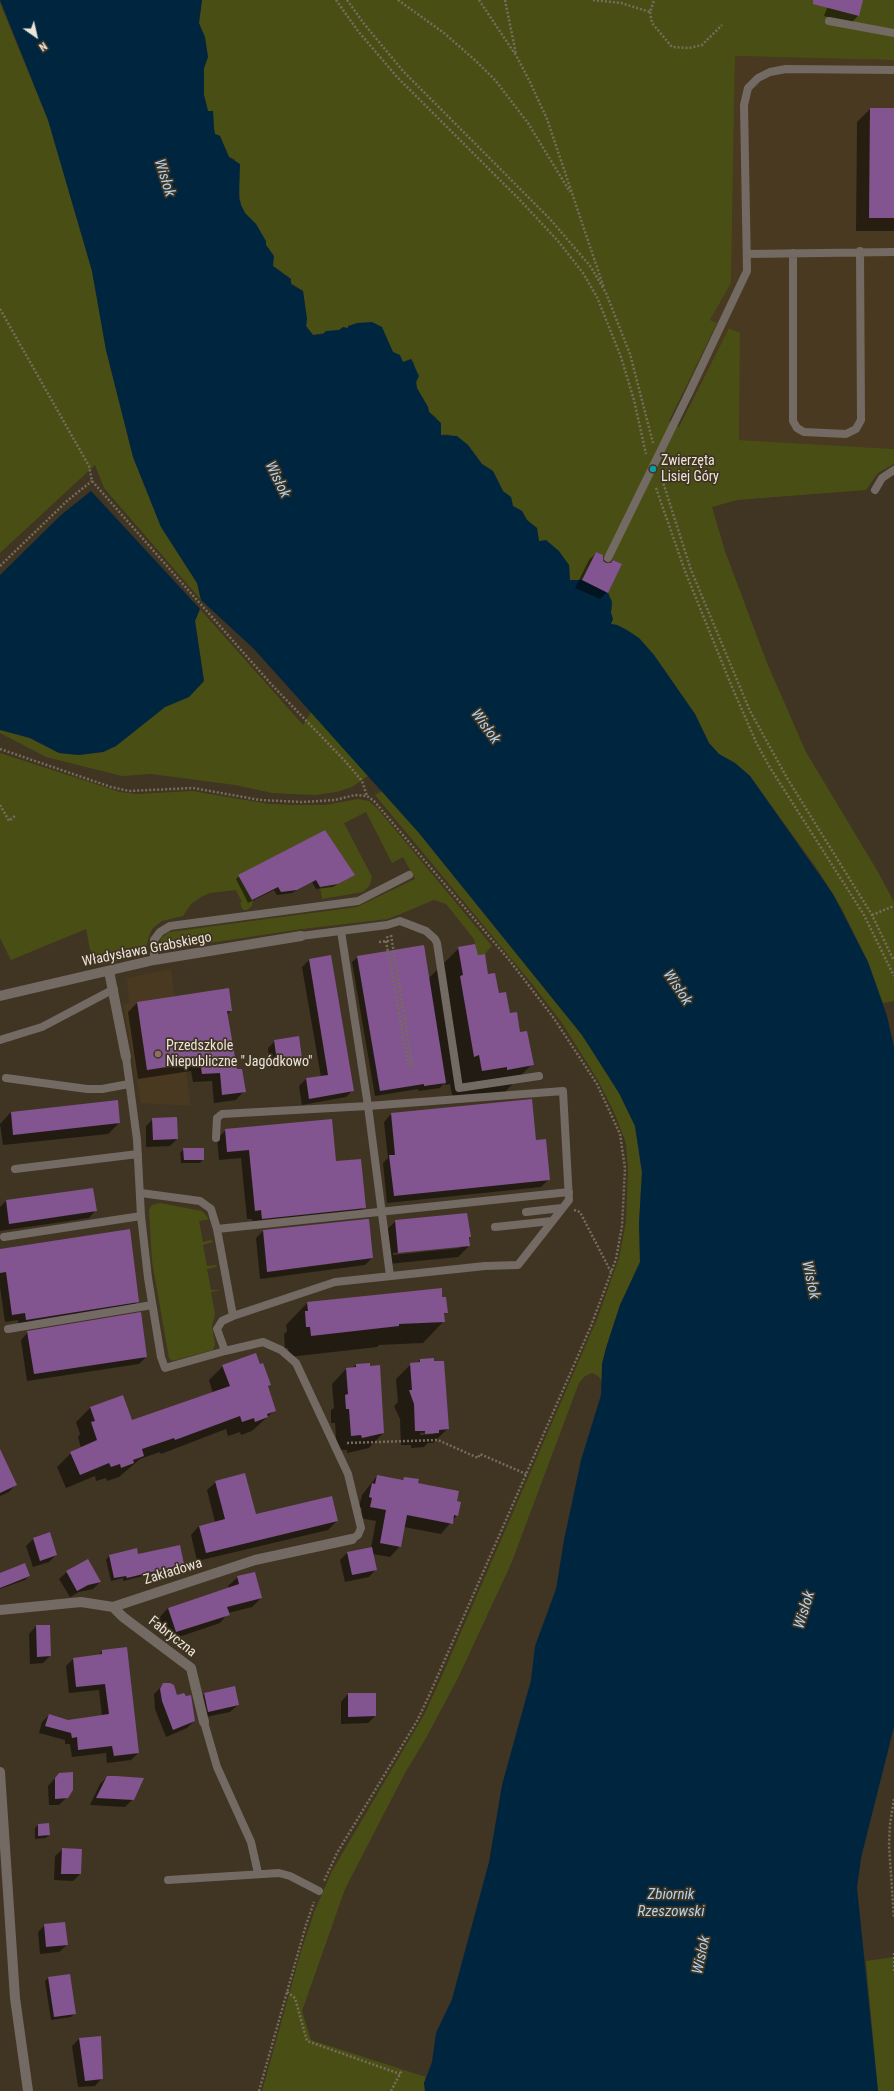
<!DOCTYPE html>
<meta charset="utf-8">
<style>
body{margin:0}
#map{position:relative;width:894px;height:2091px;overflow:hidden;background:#403423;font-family:"Roboto Condensed",sans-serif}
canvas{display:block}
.north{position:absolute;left:16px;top:16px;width:40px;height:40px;-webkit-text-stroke:3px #403423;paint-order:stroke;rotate:146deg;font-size:11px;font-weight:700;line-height:16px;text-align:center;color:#ece5da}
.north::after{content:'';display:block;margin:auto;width:14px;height:18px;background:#ece5da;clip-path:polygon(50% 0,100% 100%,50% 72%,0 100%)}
</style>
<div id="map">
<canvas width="894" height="2091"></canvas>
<div class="north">N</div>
</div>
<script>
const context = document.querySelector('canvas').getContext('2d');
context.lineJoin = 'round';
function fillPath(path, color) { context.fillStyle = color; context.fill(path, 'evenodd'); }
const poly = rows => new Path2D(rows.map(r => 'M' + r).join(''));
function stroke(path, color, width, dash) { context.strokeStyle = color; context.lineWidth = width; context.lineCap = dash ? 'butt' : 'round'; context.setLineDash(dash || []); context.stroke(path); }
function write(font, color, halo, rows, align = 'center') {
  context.font = font + ' "Roboto Condensed",sans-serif'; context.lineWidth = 3.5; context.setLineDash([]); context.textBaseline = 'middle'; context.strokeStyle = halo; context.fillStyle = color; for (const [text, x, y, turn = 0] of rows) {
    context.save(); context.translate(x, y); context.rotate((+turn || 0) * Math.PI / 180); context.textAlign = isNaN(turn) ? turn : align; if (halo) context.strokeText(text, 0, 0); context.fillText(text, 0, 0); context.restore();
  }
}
const built = poly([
 [735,56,894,60,894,449,739,440,740,333,729,328,693,397,683,392,717,323,710,320,731,283],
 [171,969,191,1106,141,1103,123,1004,129,1004,127,978]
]);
const green = poly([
 [202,0,894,0,894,60,735,56,731,283,710,320,717,323,669,421,679,427,729,328,740,333,739,440,894,449,894,464,878,473,866,490,737,500,712,507,725,551,767,663,806,752,878,872,894,902,894,1001,883,1003,868,962,842,909,818,870,750,776,735,763,719,754,709,743,695,714,654,655,639,638,617,625,610,624,613,619,611,613,612,602,608,593,622,564,596,552,582,580,570,580,569,565,539,541,537,528,527,520,522,511,513,506,511,497,503,491,493,471,482,464,468,445,448,434,441,435,436,417,429,412,428,407,417,388,414,362,411,359,403,362,393,352,381,327,348,328,313,335,306,326,307,319,303,291,291,283,291,279,273,266,270,250,266,245,256,224,245,213,241,205,235,159,229,157,220,136,215,134,214,129,213,112,208,111,204,95,204,68,208,57,199,23],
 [0,3,48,120,92,271,106,350,133,457,161,527,197,583,201,600,104,488,95,465,0,553],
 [200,609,303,725,311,712,368,776,352,787,336,792,315,795,272,793,235,785,151,774,122,776,46,757,0,733,0,730,4,730,30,738,59,753,79,755,103,752,116,746,165,707,189,697,204,681,195,621],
 [0,753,120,792,136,794,192,791,269,804,295,805,325,805,358,799,369,801,378,809,492,946,485,954,477,955,474,939,446,904,434,900,388,919,302,929,169,949,164,949,160,945,161,938,169,932,357,907,415,879,403,857,392,863,366,812,344,823,372,877,370,885,363,892,322,899,320,887,338,884,354,875,325,830,239,875,252,900,253,900,252,906,247,910,243,910,240,903,242,902,236,890,210,893,201,897,191,904,183,916,162,921,153,928,150,933,144,954,141,955,140,950,125,954,126,959,99,965,90,949,86,929,11,960,0,938],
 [382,791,419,833,582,1035,619,1093,635,1126,642,1169,639,1223,640,1262,620,1305,606,1348,602,1364,602,1381,598,1376,592,1373,585,1376,579,1383,511,1564,458,1678,426,1738,405,1773,345,1889,302,2011,311,2040,426,2077,424,2083,425,2091,262,2091,302,1948,315,1910,332,1871,425,1713,441,1678,598,1317,619,1258,626,1222,628,1170,626,1143,614,1112,599,1082,562,1023,533,985,375,795],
 [160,1203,202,1211,209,1219,199,1221,203,1242,211,1240,213,1242,203,1245,207,1266,217,1265,216,1267,207,1269,211,1290,221,1290,211,1292,215,1314,212,1326,215,1345,213,1350,172,1361,169,1358,152,1261,149,1210,152,1205],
 [894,1957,894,2091,878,2091,866,1961]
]);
const water = poly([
 [0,0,202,0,199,23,205,37,208,57,204,68,204,95,208,111,213,111,214,129,215,134,220,136,229,157,240,164,239,198,241,205,245,213,256,224,266,241,266,245,274,256,273,266,291,279,291,284,303,291,307,319,306,326,313,335,323,334,326,331,339,330,343,327,348,328,348,326,357,323,372,322,382,327,393,352,400,355,403,362,411,359,419,376,416,382,417,388,428,407,429,412,441,423,441,435,457,436,468,445,482,464,493,471,503,491,511,497,513,506,522,511,527,520,537,528,539,541,546,540,559,551,569,565,570,580,582,580,608,593,612,602,611,613,613,619,611,624,617,625,627,630,639,638,654,655,695,714,709,743,719,754,735,763,750,776,833,894,868,962,887,1016,894,1047,894,1727,861,1858,857,1888,878,2091,425,2091,424,2083,432,2062,436,2033,452,1999,489,1862,502,1785,531,1680,535,1646,556,1589,564,1540,581,1460,601,1395,602,1364,606,1348,620,1305,640,1262,639,1223,642,1173,635,1126,619,1093,582,1035,419,833,254,649,201,600,197,583,161,527,133,457,106,350,92,271,48,120],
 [91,491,200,609,195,621,204,681,189,697,165,707,116,746,103,752,79,755,59,753,30,738,0,730,0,575,61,515]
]);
const shadow = poly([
 [830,0,854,0,862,2,858,16,851,23,824,16],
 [870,109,894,109,894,231,856,231,857,122],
 [596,553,607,592,600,599,575,588,589,560],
 [353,875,333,887,316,889,312,882,292,893,277,895,274,890,248,903,236,879,239,876],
 [459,948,477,956,509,1014,532,1064,503,1094,453,1100,450,1084,445,1085,444,1083,440,1088,419,1091,418,1089,375,1096,352,962,358,957,429,978],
 [309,960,353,1090,346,1097,302,1105,299,1086,306,1079,321,1077,302,967],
 [137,1003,231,1010,227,1015,236,1071,244,1091,236,1100,214,1103,212,1081,193,1082,191,1071,138,1079,128,1012],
 [275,1041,301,1057,293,1065,270,1068,268,1048],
 [11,1112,119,1123,108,1134,3,1145,0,1124],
 [391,1114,535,1141,549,1179,541,1187,387,1203,383,1163,388,1158,384,1122],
 [153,1119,177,1139,170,1146,146,1147,146,1126],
 [226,1130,335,1162,365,1207,356,1216,253,1227,252,1219,247,1219,241,1158,219,1160,217,1139],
 [184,1149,203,1159,200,1163,181,1163,180,1153],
 [93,1189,96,1210,89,1218,0,1231,0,1207,6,1201],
 [396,1221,470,1236,469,1246,458,1257,388,1264,384,1232],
 [460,1246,460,1248,393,1255,393,1253],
 [263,1231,372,1258,365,1265,260,1279,256,1238],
 [0,1250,138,1301,131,1308,19,1327,18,1320,5,1322,0,1287],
 [442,1298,447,1312,443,1315,444,1321,423,1343,379,1345,377,1347,289,1357,288,1348,285,1348,284,1334,287,1331,286,1325,307,1303],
 [28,1332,146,1357,139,1364,27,1381,21,1340],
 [433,1359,448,1428,433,1443,428,1443,424,1447,411,1448,411,1445,401,1445,400,1419,394,1406,398,1402,396,1379,411,1364,416,1364,420,1360],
 [434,1432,434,1434,420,1435,420,1433],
 [259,1365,270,1385,267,1388,275,1410,252,1431,241,1435,240,1432,228,1436,226,1429,161,1454,160,1452,140,1459,119,1477,107,1481,106,1478,96,1481,95,1476,66,1488,57,1467,71,1453,81,1448,78,1437,80,1434,76,1422,90,1408,123,1396,131,1421,213,1393,209,1380,223,1366],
 [356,1365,383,1433,369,1448,347,1453,347,1450,337,1450,335,1423,331,1423,331,1410,334,1408,332,1384,346,1369,352,1368],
 [0,1459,15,1485,9,1492,0,1496],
 [377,1476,401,1481,404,1478,456,1502,457,1515,441,1534,404,1527,400,1546,390,1557,373,1554,376,1569,369,1577,345,1582,340,1560,347,1553,371,1548,376,1521,360,1518,362,1508,359,1507,362,1495],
 [216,1482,255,1515,337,1521,328,1530,197,1561,191,1535,199,1526,215,1522,207,1490],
 [33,1539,56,1555,49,1562,33,1567,26,1546],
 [136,1549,138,1555,183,1563,180,1567,123,1581,123,1578,111,1581,106,1560,109,1556],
 [67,1572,100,1582,93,1589,79,1592,70,1597,59,1579],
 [0,1574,29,1576,25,1580,0,1589],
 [238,1577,261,1598,252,1607,228,1613,220,1623,167,1641,159,1618,168,1608,229,1588,228,1586],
 [36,1626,50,1656,43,1663,30,1664,29,1634],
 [102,1651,138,1753,131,1760,107,1763,106,1753,72,1757,70,1744,65,1744,65,1740,39,1733,42,1722,49,1715,67,1721,102,1716,99,1690,69,1693,66,1666,73,1659,98,1656],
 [164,1684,177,1697,194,1721,187,1728,166,1737,155,1709,154,1694],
 [204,1694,238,1705,230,1712,201,1718,197,1701],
 [348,1694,375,1716,368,1723,341,1724,341,1702],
 [59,1774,67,1797,59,1805,49,1805,48,1786],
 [107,1777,133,1799,125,1807,90,1805,100,1784],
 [38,1825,49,1835,46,1838,35,1839,35,1828],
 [63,1849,80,1874,73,1881,54,1880,55,1856],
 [45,1925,67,1945,59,1952,40,1954,38,1932],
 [69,1975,75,2013,71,2017,51,2020,45,1981,48,1978],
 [80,2038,102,2078,95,2086,78,2087,72,2046]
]);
const building = poly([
 [813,0,863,0,859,16,813,4],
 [870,108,894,108,894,218,869,218],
 [596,552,603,555,603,561,606,563,611,563,613,560,622,564,608,593,582,580],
 [325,830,355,875,338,884,320,887,316,880,297,890,281,892,278,887,252,900,238,875],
 [475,944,478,955,485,954,488,974,495,973,499,993,506,992,510,1013,517,1012,520,1032,527,1031,534,1065,507,1070,507,1067,482,1071,479,1055,474,1057,460,976,463,975,458,947],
 [424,945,446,1083,424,1086,424,1084,380,1091,357,956],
 [331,955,354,1091,309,1099,306,1078,328,1075,309,959],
 [229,988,232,1011,227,1011,237,1069,242,1069,246,1092,222,1095,220,1073,202,1074,200,1062,147,1070,137,1002],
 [299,1036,302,1058,277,1061,274,1040],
 [532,1099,536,1140,546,1139,550,1180,394,1196,389,1155,395,1155,391,1113],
 [118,1100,120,1123,13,1135,11,1112],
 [177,1117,178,1139,153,1140,152,1118],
 [332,1119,336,1161,361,1159,366,1208,262,1219,261,1210,255,1211,249,1150,227,1152,225,1129],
 [183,1148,204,1148,204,1160,184,1160],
 [93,1188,97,1211,9,1224,6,1200],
 [467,1213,471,1237,469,1237,470,1246,398,1253,395,1220],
 [367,1219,369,1219,373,1258,267,1272,263,1230],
 [130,1229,139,1302,26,1320,25,1313,12,1315,6,1272,0,1273,0,1249],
 [442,1288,442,1297,446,1297,448,1313,444,1313,445,1322,399,1324,399,1326,311,1336,310,1327,306,1327,305,1311,308,1311,307,1302],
 [141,1312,147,1357,34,1374,27,1331],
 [256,1353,260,1364,263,1363,271,1385,268,1386,276,1411,267,1414,268,1417,255,1422,254,1418,242,1422,240,1416,175,1440,174,1438,142,1449,144,1456,133,1460,134,1463,121,1468,120,1464,111,1467,109,1463,80,1475,70,1452,97,1440,91,1422,95,1421,90,1407,123,1395,132,1420,230,1386,222,1365],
 [434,1358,434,1361,444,1361,449,1429,439,1430,439,1433,425,1434,425,1431,415,1431,414,1404,409,1390,412,1390,410,1363,420,1362,420,1359],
 [370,1363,370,1366,380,1365,384,1433,362,1438,361,1435,351,1436,349,1409,346,1409,345,1395,348,1394,346,1368,356,1367,356,1364],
 [0,1449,17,1485,0,1493],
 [245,1473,256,1514,332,1496,338,1521,206,1553,199,1526,225,1519,215,1481],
 [377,1475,403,1480,404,1477,419,1479,418,1483,459,1491,457,1501,461,1502,458,1516,454,1515,453,1524,407,1515,401,1547,380,1543,386,1510,370,1507,372,1498,369,1497,372,1483,375,1484],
 [50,1532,57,1555,40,1561,33,1538],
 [180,1545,184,1564,127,1578,126,1576,114,1578,109,1555,137,1548,138,1554],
 [372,1547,377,1570,352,1575,347,1552],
 [88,1559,101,1582,88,1585,77,1591,66,1571],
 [25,1563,30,1576,0,1588,0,1573],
 [255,1572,262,1598,227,1607,230,1615,176,1632,168,1608,239,1584,237,1576],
 [36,1625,50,1625,51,1656,37,1657],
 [127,1647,139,1753,114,1756,112,1746,78,1750,77,1737,72,1738,71,1733,45,1726,49,1714,68,1720,109,1714,105,1684,76,1687,73,1658,102,1654,102,1650],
 [163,1683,170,1683,174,1685,177,1695,184,1693,186,1696,191,1695,195,1721,173,1730,162,1701,160,1689],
 [235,1686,239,1705,208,1712,204,1693],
 [348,1693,376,1693,376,1716,348,1717],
 [73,1772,73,1790,68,1798,55,1799,55,1778,59,1773],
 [107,1776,116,1776,144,1778,134,1800,96,1798],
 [49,1823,50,1835,38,1836,38,1824],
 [62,1848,82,1849,81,1874,61,1874],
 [65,1922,68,1945,46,1947,44,1924],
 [70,1974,76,2014,54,2017,48,1977],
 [101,2036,103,2079,85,2081,79,2038]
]);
const path = poly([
 [336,0,358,31,397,77,519,199,558,241,583,273,597,297,621,357,634,400,646,454],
 [347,0,365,25,403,71,550,219,591,267,606,293,630,354,653,443],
 [398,0,444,33,477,62,495,80,528,123,570,192],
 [479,0,517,57,530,82,547,119,604,288],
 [505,0,516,54],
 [593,0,621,3,650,12,654,0],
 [650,12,652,23,672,47,689,48,702,45,722,25],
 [0,309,89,466,92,481,271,684,345,761,362,781,367,796],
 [661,476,691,570,750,711,787,778,872,915,894,961],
 [656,488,685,571,732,687,756,742,769,766,864,915,894,976],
 [0,566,67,501,92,481],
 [0,749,111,787,129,791,193,788,260,800,302,802,335,800,355,795,367,796,374,801,510,961,553,1017,597,1084,620,1134,625,1168,622,1226,616,1259,591,1326,428,1698,417,1721,337,1853,324,1881],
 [0,805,9,821,16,815],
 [872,915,894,906],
 [391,935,413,1070],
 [386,941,409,1068],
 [379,942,388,941,387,936],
 [574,1210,580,1212,611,1272],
 [347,1443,438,1440,478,1458,480,1454,526,1474],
 [894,1799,890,1824,889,1845,894,1918],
 [894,1953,894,1971],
 [287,1992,295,1998,307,2041,400,2074],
 [259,2091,306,1925,314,1902],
 [391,2091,402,2070]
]);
const service = poly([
 [829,21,894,33],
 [793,253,793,421,797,428,804,432,846,434,856,429,861,420,860,251],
 [747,254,894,252],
 [688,395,747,271,744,105,748,88,758,78,770,72,786,69,894,70],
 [875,490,882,478,894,470],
 [301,936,387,925,400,921,426,931,435,939,437,943,459,1088,539,1076],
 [154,960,154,940,160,932,170,926,358,901,409,875],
 [0,1040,42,1027,114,989],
 [126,1057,137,1140,141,1216,148,1278,161,1357,165,1368,225,1351,217,1329,222,1321,233,1316],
 [6,1078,87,1089,102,1089,129,1084],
 [216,1138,217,1118,222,1114,368,1106,390,1276],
 [15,1169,138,1154],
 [141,1193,200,1201,211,1209,217,1229,569,1192],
 [526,1212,562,1208],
 [495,1227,552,1221],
 [217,1229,233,1316,335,1282,485,1266,518,1265,569,1200,563,1091,368,1106,341,931],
 [4,1237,141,1216],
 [8,1329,152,1305],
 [225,1351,263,1342,281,1350,296,1363,348,1474,361,1528,358,1535,352,1539],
 [204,1722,217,1767,251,1842,258,1873],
 [168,1880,279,1873,290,1876,319,1891]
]);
const minor = poly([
 [109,971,126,1057],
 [0,996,154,960,301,936],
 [113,1607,123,1617,191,1668,204,1722],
 [0,1610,81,1602,113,1607,255,1560,352,1539]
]);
const tertiary = poly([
 [0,1772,15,1998,28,2091]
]);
const serviceBridge = poly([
 [608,558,688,395]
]);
const markers = [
 [653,469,4,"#0f9aa8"],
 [158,1054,4,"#8d6e63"]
];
const poiNames = [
 ["Zwierzęta",661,461],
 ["Lisiej Góry",661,477],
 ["Przedszkole",166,1046],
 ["Niepubliczne \"Jagódkowo\"",166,1062]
];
const streetNames = [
 ["Władysława Grabskiego",147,950,-11],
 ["Zakładowa",173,1572,-17],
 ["Fabryczna",172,1637,38]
];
const waterNames = [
 ["Wisłok",164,178,73],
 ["Wisłok",277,480,64],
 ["Wisłok",485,727,54],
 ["Wisłok",677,988,56],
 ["Wisłok",810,1280,78],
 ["Wisłok",805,1610,-73],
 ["Zbiornik",671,1895],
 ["Rzeszowski",671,1912],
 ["Wisłok",702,1955,-78]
];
fillPath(built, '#493921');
fillPath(green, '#494f14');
fillPath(water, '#00263f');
fillPath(shadow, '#0007');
fillPath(building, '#825490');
stroke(path, '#776d5e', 2.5, [2, 2]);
stroke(service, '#736a63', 8);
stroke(minor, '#736a63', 10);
stroke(tertiary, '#736a63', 10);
stroke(serviceBridge, '#736a63', 8);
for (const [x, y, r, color] of markers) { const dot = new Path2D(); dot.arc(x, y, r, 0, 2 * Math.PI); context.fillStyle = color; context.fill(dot); stroke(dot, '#403423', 1.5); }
write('14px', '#ece5da', '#403423', poiNames, 'left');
write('14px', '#ece5da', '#403423', streetNames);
write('italic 15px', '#b0d3ef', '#403423', waterNames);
</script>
